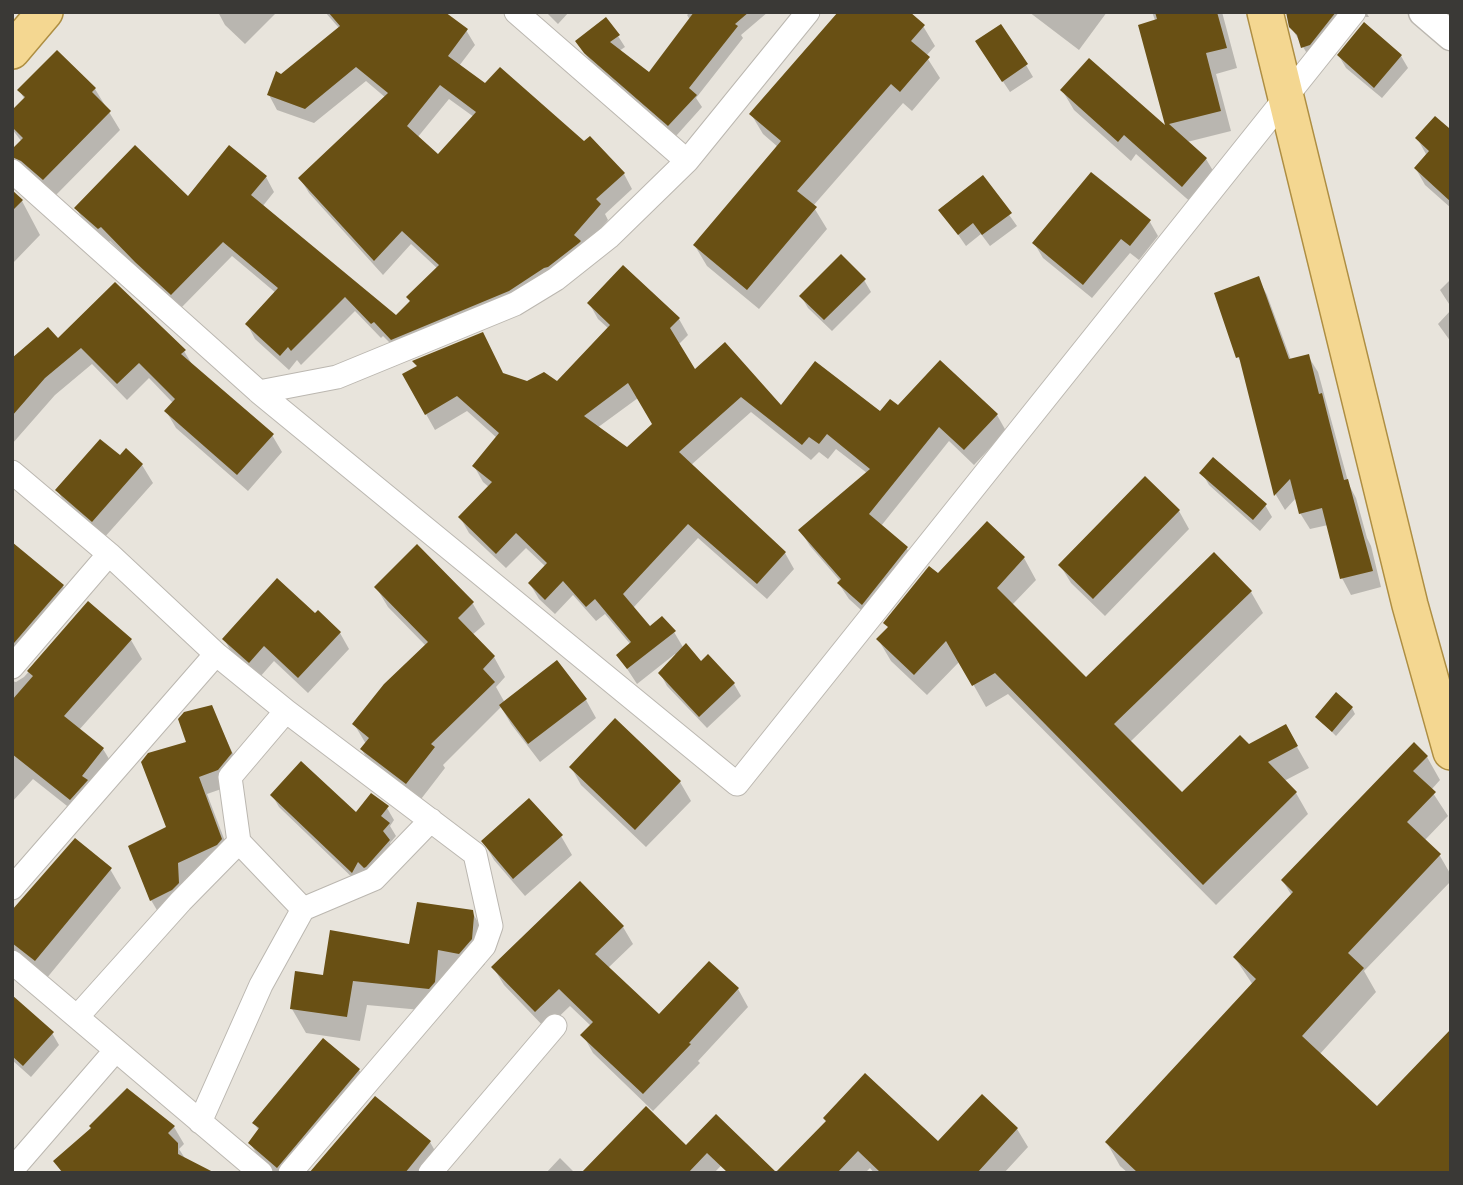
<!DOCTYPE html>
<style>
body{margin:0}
#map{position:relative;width:1463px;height:1185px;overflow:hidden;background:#e8e4dc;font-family:Barlow,sans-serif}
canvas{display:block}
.frame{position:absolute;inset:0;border:14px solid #3a3936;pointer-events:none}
</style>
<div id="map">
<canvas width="1463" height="1185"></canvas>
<div class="frame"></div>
</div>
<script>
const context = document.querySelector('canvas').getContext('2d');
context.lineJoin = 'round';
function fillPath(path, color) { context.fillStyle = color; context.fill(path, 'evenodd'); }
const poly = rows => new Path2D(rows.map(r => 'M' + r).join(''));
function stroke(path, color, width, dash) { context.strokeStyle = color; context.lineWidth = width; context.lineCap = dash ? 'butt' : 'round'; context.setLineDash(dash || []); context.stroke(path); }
const shadow = poly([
 [218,12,277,12,245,44,225,25],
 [325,12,433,12,466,30,475,45,459,66,491,98,474,117,449,99,417,138,438,157,584,144,624,174,632,189,605,214,608,220,584,249,517,306,401,354,383,336,381,338,355,311,301,365,297,360,289,370,255,339,247,324,276,293,232,256,180,309,146,278,110,241,108,243,85,223,76,208,188,199,266,177,274,192,262,207,396,317,438,269,411,244,383,275,309,193,300,178,386,98,366,81,314,123,277,110,269,95,282,75,339,28],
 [546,12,569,12,558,24],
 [690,12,768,12,741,35,743,38,696,98,702,107,676,136,593,64,584,53,618,36,625,47,619,51,649,75,690,20,687,15],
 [1029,12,1107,12,1079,50],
 [1152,12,1222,12,1237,68,1216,74,1231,131,1187,142,1206,159,1218,179,1194,205,1136,154,1131,161,1074,110,1062,90,1168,131,1164,44],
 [1287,12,1366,12,1369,17,1360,17,1314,65,1291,27],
 [1364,24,1401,56,1408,68,1382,98,1346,68,1339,56],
 [923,26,935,46,926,56,940,78,912,111,903,103,813,206,827,229,759,309,707,266,695,246,778,147,763,134,751,114],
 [984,53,1026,65,1033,77,1010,92],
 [95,89,120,130,54,197,12,180,12,152,22,142,12,129,12,112,25,100,19,90],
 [1451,133,1451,208,1425,185,1416,169,1426,154,1417,138],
 [983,178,1017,226,990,246,981,234,966,246,941,210],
 [12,191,22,201,40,235,12,264],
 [1150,222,1158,236,1139,260,1130,253,1092,298,1043,258,1034,243],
 [1258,278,1267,295,1291,360,1308,356,1318,372,1349,485,1356,498,1367,538,1371,546,1381,587,1351,595,1342,578,1328,525,1310,529,1300,513,1296,498,1285,510,1276,495,1243,366,1238,357],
 [1451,279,1451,307,1440,290],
 [864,280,871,292,832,331,808,308,801,296],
 [589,303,679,319,688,335,678,345,694,372,781,408,880,414,898,407,997,415,1006,431,974,465,949,441,881,526,907,549,916,564,872,620,849,599,839,584,841,582,810,546,800,530,867,473,836,449,828,459,819,452,811,460,751,412,691,465,785,553,794,569,767,599,698,538,633,608,650,628,674,632,684,649,701,663,734,684,741,696,707,728,667,686,660,673,677,656,675,654,637,684,618,655,631,645,605,614,596,621,573,595,555,614,539,599,530,584,546,567,526,548,506,568,469,533,460,517,489,487,483,482,474,466,497,438,467,411,435,430,404,375,504,375,527,383,558,383,609,329,598,319],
 [638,398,654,424,627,450,597,428],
 [1451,310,1451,342,1438,324],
 [58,341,184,351,193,366,272,435,282,452,248,491,176,428,166,411,173,403,149,378,127,400,92,364,55,395,12,444,12,362],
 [120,458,142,465,153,483,103,539,68,508,57,490],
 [1202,473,1265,505,1272,517,1260,531,1209,485],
 [1179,511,1189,529,1105,616,1071,583,1060,565],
 [987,524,1024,558,1036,580,1012,605,1086,679,1251,592,1263,613,1130,742,1182,795,1249,746,1285,726,1309,768,1284,781,1296,793,1308,814,1216,905,1008,694,986,707,960,661,927,695,891,661,878,639,889,628,886,623,938,576],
 [12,544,63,586,73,604,12,675],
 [417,547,473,604,485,624,472,635,494,657,505,677,496,687,505,703,557,663,586,700,596,718,540,762,511,724,501,707,443,765,445,768,418,803,374,770,362,750,366,744,354,724,426,646,388,607,376,587],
 [89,603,131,640,142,659,79,730,103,749,114,767,81,817,33,779,12,802,12,681,16,682,24,677],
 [315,615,340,633,349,649,308,693,274,661,259,678,233,655,224,639],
 [211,707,241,771,227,787,207,794,231,857,161,917,151,900,188,743],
 [1352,708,1355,714,1336,736,1317,717],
 [615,720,680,782,691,801,646,847,581,785,571,767],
 [1427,757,1440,780,1431,790,1448,816,1424,841,1440,856,1451,875,1451,881,1364,971,1376,992,1319,1055,1451,1173,1128,1173,1120,1166,1107,1143,1253,985,1235,958,1292,896,1283,881],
 [272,795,356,815,387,808,394,820,390,826,396,836,390,843,395,853,359,884,279,807],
 [561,836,572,855,525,896,494,860,483,841],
 [110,869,121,888,46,979,12,951,12,912],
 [472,912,486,936,485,964,473,977,452,974,448,1007,443,1012,367,1005,360,1041,306,1033,292,1009,324,977,410,946],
 [623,927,633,944,608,968,660,1017,709,963,738,989,748,1007,698,1061,700,1063,653,1111,593,1053,583,1035,591,1026,570,1006,546,1029,504,985,493,967],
 [12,997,52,1033,59,1045,31,1077,12,1060],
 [323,1041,359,1070,370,1089,299,1173,274,1173,261,1161,250,1143,259,1131,254,1123],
 [827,1122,938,1144,1017,1129,1028,1147,1004,1173,874,1173,870,1168,865,1173,778,1173],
 [174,1127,184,1144,179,1149,186,1160,200,1173,62,1173,55,1161,93,1129],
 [430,1142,439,1158,428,1173,311,1173],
 [739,1147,714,1173,584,1173,687,1148],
 [560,1158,575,1173,546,1173]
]);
const building = poly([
 [328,12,445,12,468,29,448,56,485,83,500,67,584,141,590,136,625,173,596,199,601,204,574,235,581,241,579,243,548,267,544,268,509,291,391,340,374,322,371,324,345,297,291,351,288,347,280,356,245,324,278,288,223,242,171,295,135,262,101,227,98,229,74,208,135,145,188,196,229,145,267,176,251,195,396,315,410,301,406,297,439,265,402,231,374,261,298,178,388,93,356,67,305,109,267,95,276,71,281,74,340,26],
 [440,85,476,112,438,154,407,126],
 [694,12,749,12,735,24,738,26,689,88,697,95,668,126,584,53,575,41,606,17,620,35,610,42,649,72],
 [838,12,910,12,925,25,911,41,930,57,900,92,891,84,797,191,817,207,747,290,693,245,781,141,749,114],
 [1155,12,1217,12,1227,48,1206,53,1221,111,1169,124,1207,158,1182,187,1124,135,1118,142,1060,90,1089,58,1165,125,1138,25,1157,19],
 [1286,12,1336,12,1310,45,1301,48,1297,35,1289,27],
 [1364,22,1402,55,1374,88,1337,55],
 [1001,24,1028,64,1002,82,975,41],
 [57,50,96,88,92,92,111,111,43,180,21,161,12,157,12,149,23,138,12,127,12,110,25,97,17,90],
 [1435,116,1449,128,1451,126,1451,202,1414,168,1429,151,1415,138],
 [1091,172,1151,220,1130,246,1121,239,1083,285,1032,243],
 [983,175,1012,213,982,235,973,223,958,235,938,210],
 [12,190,23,200,12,211],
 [841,254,866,279,824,320,799,296],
 [623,265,680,318,670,328,695,369,725,342,781,405,815,361,880,411,890,399,898,405,940,360,998,414,964,450,939,427,869,514,908,547,862,605,837,583,841,579,798,530,870,469,827,434,819,444,809,437,802,445,741,397,679,452,786,552,757,584,688,524,623,594,650,626,662,616,676,631,627,669,616,655,631,642,595,599,586,607,563,581,545,600,528,583,547,563,516,533,496,554,458,517,492,482,472,466,499,433,457,396,425,415,402,374,417,366,412,361,483,332,503,373,527,381,544,372,557,381,610,325,587,303],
 [628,383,652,424,627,447,584,416],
 [1259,276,1289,359,1309,354,1319,394,1322,393,1344,480,1348,479,1373,571,1340,579,1322,508,1299,514,1290,479,1274,496,1239,357,1236,358,1214,293],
 [115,282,186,350,181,354,274,434,237,475,164,411,175,399,139,363,117,384,81,348,45,378,12,416,12,358,48,327,58,338],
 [100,439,120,455,126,448,143,464,92,522,55,490],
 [1213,457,1267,504,1253,520,1199,473],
 [1145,476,1180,510,1093,599,1058,565],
 [987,521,1025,557,997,588,1086,677,1214,552,1252,591,1114,724,1182,792,1240,735,1249,744,1286,724,1298,746,1268,762,1297,792,1203,885,995,673,972,686,946,641,914,675,876,639,888,627,883,623,929,566,938,573],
 [12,542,64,585,14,643,12,641],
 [417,544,474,602,458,618,495,656,483,669,495,682,431,744,435,747,406,784,360,749,369,738,352,724,384,684,428,642,374,587],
 [277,578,315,613,318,610,341,632,298,678,264,646,249,663,222,639],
 [88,601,132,639,64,716,104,748,82,776,88,780,70,800,12,754,12,700,33,676,27,671],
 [686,643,701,661,708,654,735,683,699,717,658,673],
 [557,660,587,699,528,744,499,705],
 [1336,692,1353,707,1332,732,1315,717],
 [212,705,232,753,218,770,199,777,222,839,217,845,178,863,179,883,172,890,150,901,128,846,166,827,141,762,148,753,186,742,178,719,184,712],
 [615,718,681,781,635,830,569,767],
 [1414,742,1428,756,1413,771,1436,792,1407,822,1441,854,1348,953,1364,968,1302,1036,1377,1106,1451,1029,1451,1173,1138,1173,1105,1142,1256,979,1233,957,1293,892,1281,880],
 [301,761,356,812,371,793,389,806,381,816,390,823,383,831,390,840,366,867,364,868,358,862,352,873,270,795],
 [529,798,563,835,513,879,481,841],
 [75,838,112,868,35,961,12,943,12,910],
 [580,881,624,926,595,954,659,1014,709,961,739,988,689,1043,691,1044,643,1094,580,1035,593,1022,559,989,535,1012,491,967],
 [417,902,473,910,474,916,472,939,459,954,438,950,435,982,429,989,353,981,347,1017,290,1009,295,971,323,975,330,930,409,944],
 [12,995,54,1032,23,1066,12,1056],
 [323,1038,360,1069,277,1168,248,1143,259,1128,252,1123],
 [865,1073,938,1141,982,1094,1018,1128,977,1173,881,1173,858,1151,837,1173,728,1173,707,1153,688,1173,581,1173,646,1106,686,1145,716,1114,776,1172,826,1121,823,1118],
 [127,1088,175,1126,168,1133,178,1143,178,1154,215,1173,63,1173,53,1161,91,1128,89,1126],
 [375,1096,431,1141,405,1173,309,1173]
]);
const minor = poly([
 [516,12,687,161],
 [12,171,259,392,737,784,1354,12],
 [259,392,337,377,515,304,556,279,609,237,687,161,808,12],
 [12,472,109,554,216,654,12,888],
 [216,654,286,711,475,854,491,926,484,946,290,1173],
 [12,667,109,554],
 [239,842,230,777,286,711],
 [12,962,261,1173],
 [77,1017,181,901,239,842,303,909,374,879,431,820],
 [200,1122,261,985,303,909],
 [12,1170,115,1051],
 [430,1173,555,1026]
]);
const tertiary = poly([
 [1423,12,1451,36]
]);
const primary = poly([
 [1265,12,1410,605,1451,752],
 [12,51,45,12]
]);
fillPath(shadow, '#0003');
fillPath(building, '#695014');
stroke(minor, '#bbb7b0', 25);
stroke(tertiary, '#bbb7b0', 31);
stroke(primary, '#ae8e42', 38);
stroke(minor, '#fff', 23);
stroke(tertiary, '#fff', 28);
stroke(primary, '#f4d791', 35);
</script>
